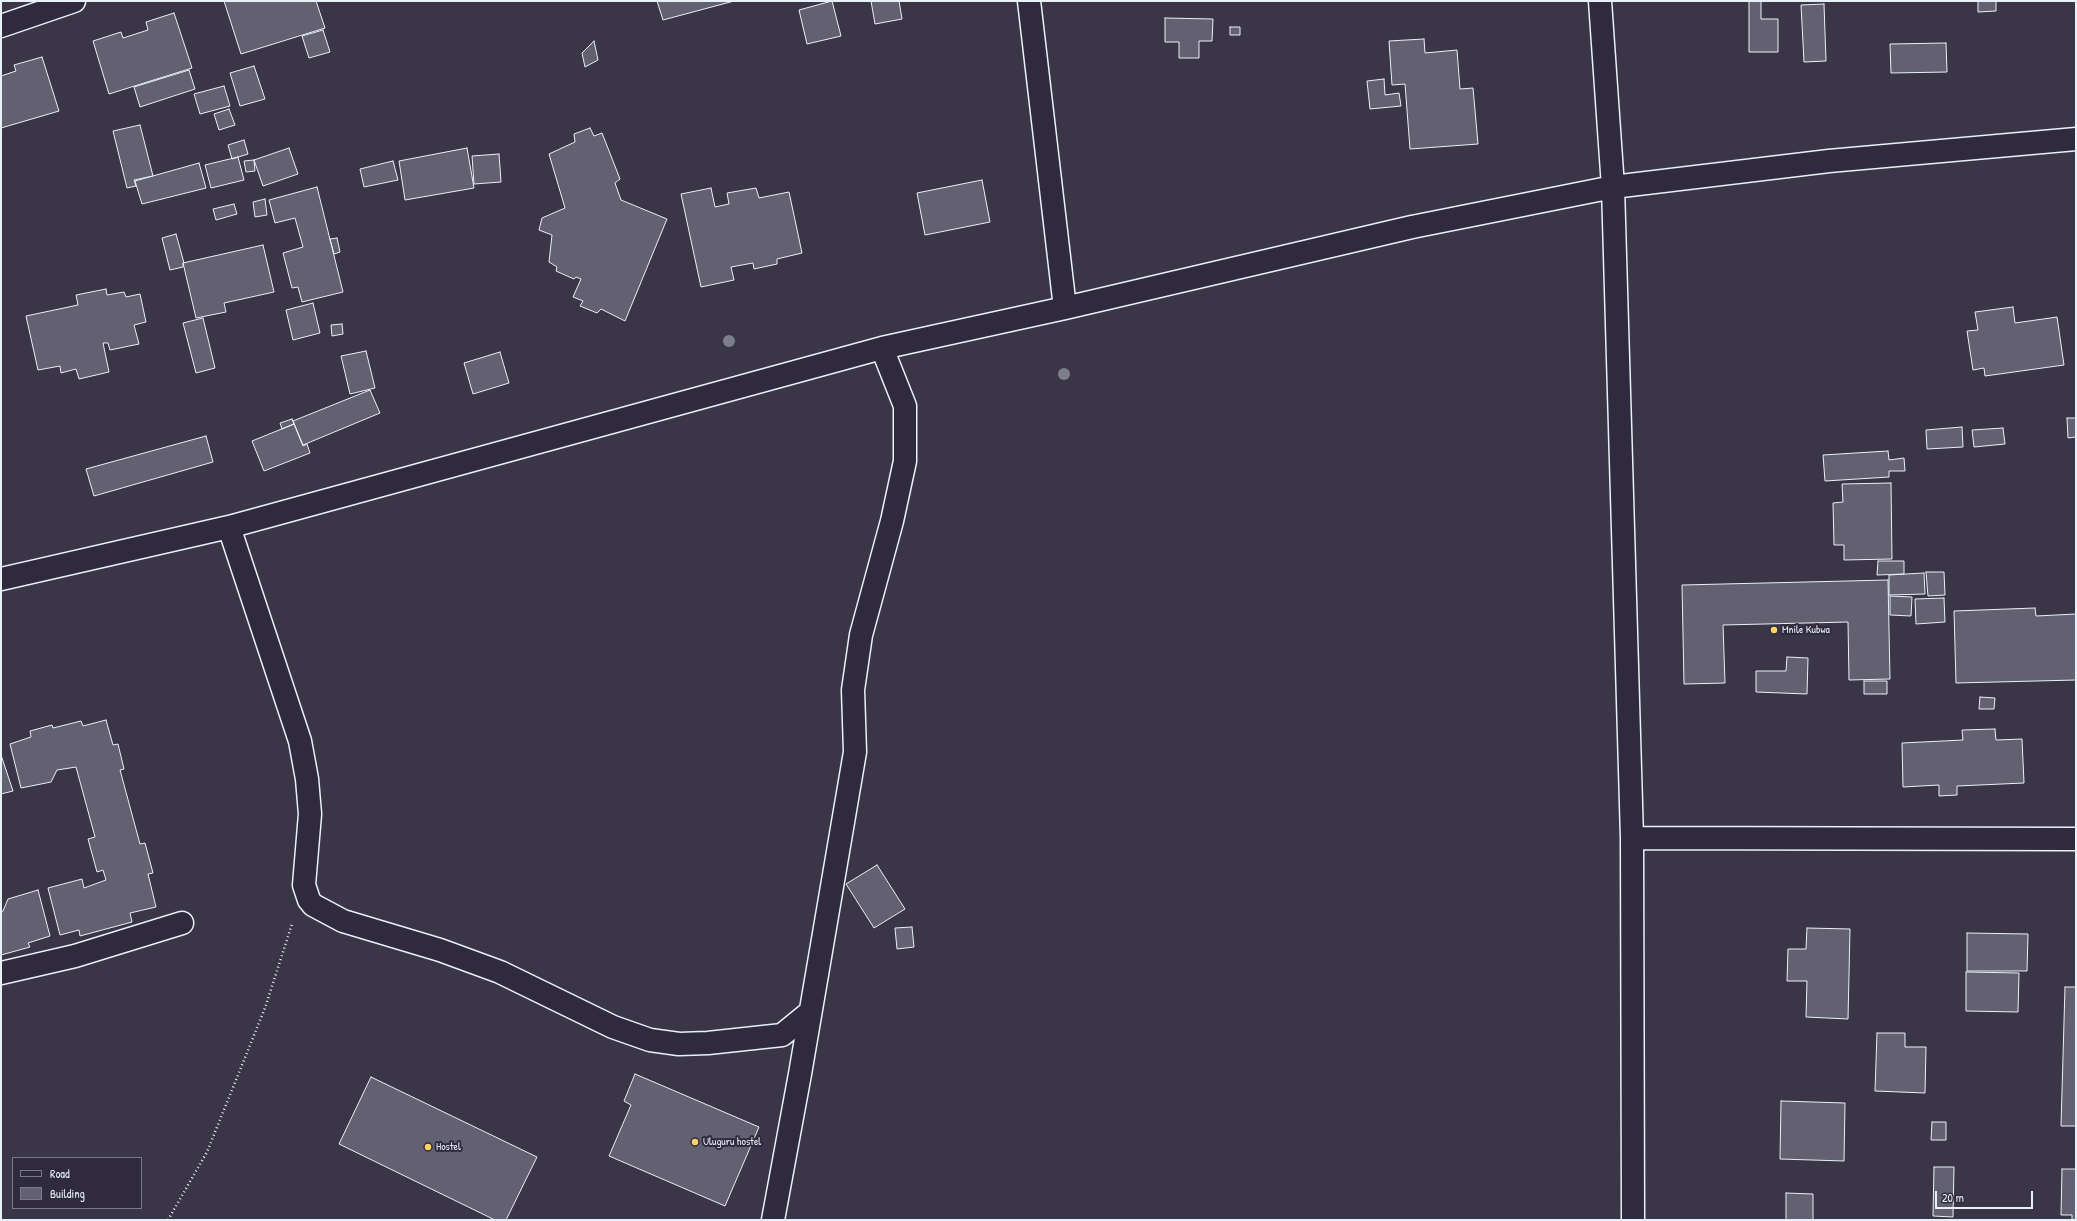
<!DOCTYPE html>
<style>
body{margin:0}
#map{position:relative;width:2077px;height:1221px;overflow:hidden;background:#3a3648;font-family:"Patrick Hand",sans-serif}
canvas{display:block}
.frame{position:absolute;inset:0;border:2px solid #e8f1f8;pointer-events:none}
.legend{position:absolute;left:12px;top:1157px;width:130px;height:52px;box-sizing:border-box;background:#2f2a3d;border:1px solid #797a88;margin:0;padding:5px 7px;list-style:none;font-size:12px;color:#e8f1f8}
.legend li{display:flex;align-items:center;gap:8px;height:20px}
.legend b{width:20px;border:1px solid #797a88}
.scale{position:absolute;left:1935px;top:1191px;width:98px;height:18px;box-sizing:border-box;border:2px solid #e8f1f8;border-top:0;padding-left:5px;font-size:12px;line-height:14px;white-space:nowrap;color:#e8f1f8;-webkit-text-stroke:3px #2f2a3d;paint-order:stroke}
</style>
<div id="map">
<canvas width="2077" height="1221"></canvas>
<div class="frame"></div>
<ul class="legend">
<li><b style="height:5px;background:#2f2a3d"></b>Road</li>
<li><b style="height:11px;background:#636171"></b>Building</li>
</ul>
<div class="scale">20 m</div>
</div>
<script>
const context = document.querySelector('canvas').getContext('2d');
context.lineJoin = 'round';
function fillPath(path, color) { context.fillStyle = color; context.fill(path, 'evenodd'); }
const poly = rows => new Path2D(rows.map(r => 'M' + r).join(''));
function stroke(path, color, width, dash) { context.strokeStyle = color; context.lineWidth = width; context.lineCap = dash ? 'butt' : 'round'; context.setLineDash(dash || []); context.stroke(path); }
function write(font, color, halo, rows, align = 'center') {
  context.font = font + ' "Patrick Hand",sans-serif'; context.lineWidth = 4; context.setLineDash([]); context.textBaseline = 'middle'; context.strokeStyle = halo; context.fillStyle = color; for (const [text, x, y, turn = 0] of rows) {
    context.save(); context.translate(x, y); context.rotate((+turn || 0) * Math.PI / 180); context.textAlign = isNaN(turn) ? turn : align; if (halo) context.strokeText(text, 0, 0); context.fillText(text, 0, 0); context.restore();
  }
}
const building = poly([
 [224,1,316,1,325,28,241,54,224,1],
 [657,1,734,1,663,20,657,1],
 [832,1,841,36,807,44,799,10,832,1],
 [871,1,899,1,902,19,875,24,871,1],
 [1749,1,1761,1,1761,19,1778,19,1778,52,1749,52,1749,1],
 [1978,1,1996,1,1996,11,1978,12,1978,1],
 [1824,4,1826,61,1804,62,1801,5,1824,4],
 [174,13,192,68,109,94,93,41,121,32,123,38,148,30,146,22,174,13],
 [1165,18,1213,19,1212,41,1199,41,1199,58,1179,58,1179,42,1165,42,1165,18],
 [1230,27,1240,27,1240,35,1230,35,1230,27],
 [323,30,330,52,309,58,302,36,323,30],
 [1424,39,1425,53,1457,50,1460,89,1473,88,1478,144,1410,149,1405,84,1392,85,1389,41,1424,39],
 [594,41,598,60,585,67,582,53,594,41],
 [1946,43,1947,72,1891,73,1890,44,1946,43],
 [42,57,59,111,1,128,1,76,16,71,14,65,42,57],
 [254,66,265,99,240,106,230,73,254,66],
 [189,70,195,89,140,107,134,87,189,70],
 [1384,79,1385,95,1399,93,1401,106,1370,109,1367,81,1384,79],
 [224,86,230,106,200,114,194,94,224,86],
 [229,109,235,125,219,130,214,114,229,109],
 [140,125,153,176,134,180,136,186,127,188,113,131,140,125],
 [590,128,594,136,602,133,620,179,615,183,621,200,667,219,625,321,601,309,597,313,580,306,583,301,573,297,581,279,576,277,574,279,556,271,557,267,549,262,552,235,539,230,542,218,565,208,549,154,575,142,574,134,590,128],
 [244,140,248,154,232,159,228,145,244,140],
 [289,148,298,174,263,186,254,160,289,148],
 [467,148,474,188,405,200,399,161,467,148],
 [499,154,501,182,474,184,472,156,499,154],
 [238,157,244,180,211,188,205,165,238,157],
 [254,160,255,171,246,172,244,161,254,160],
 [393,161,398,180,364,187,360,169,393,161],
 [199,163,206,188,142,204,135,181,199,163],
 [982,180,990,222,925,235,917,193,982,180],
 [317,187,343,292,302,302,298,287,292,288,283,253,303,247,295,218,275,223,269,200,317,187],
 [711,188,715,207,729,204,727,193,756,188,759,198,789,192,802,253,777,259,777,264,754,269,753,263,731,267,734,280,701,287,681,194,711,188],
 [265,199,267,215,255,217,253,202,265,199],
 [234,204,237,214,216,220,213,209,234,204],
 [176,234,184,263,183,263,183,267,170,270,162,238,176,234],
 [337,238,340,252,334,254,330,239,337,238],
 [263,245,274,292,224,303,226,312,196,318,183,263,263,245],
 [106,289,107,295,124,292,126,297,140,294,146,322,134,325,139,344,110,350,108,343,103,343,109,372,79,379,76,369,61,373,60,366,38,370,26,316,78,305,76,295,106,289],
 [313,303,320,333,293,340,286,310,313,303],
 [2013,307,2015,323,2057,317,2064,365,1985,376,1984,368,1973,370,1967,331,1978,330,1975,312,2013,307],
 [203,318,215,368,196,373,183,323,203,318],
 [342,324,343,334,332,336,331,325,342,324],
 [366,351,375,388,350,394,341,356,366,351],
 [500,352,509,383,473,394,464,363,500,352],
 [370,390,380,413,303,445,293,421,370,390],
 [2067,418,2076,418,2076,437,2068,438,2067,418],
 [292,419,294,424,282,429,280,423,292,419],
 [294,424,303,446,307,444,310,453,264,471,252,441,294,424],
 [1962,427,1963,447,1927,449,1926,430,1962,427],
 [2003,428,2005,444,1974,447,1972,430,2003,428],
 [206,436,213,462,94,496,86,469,206,436],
 [1888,451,1889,460,1904,458,1905,471,1889,471,1889,477,1825,481,1823,455,1888,451],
 [1891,483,1892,559,1844,560,1844,545,1834,545,1833,503,1843,502,1842,484,1891,483],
 [1878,561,1904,561,1904,574,1877,575,1878,561],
 [1926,572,1944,572,1945,595,1928,596,1926,572],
 [1924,573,1925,594,1889,595,1889,575,1924,573],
 [1888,580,1890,679,1849,680,1848,622,1723,625,1725,683,1684,684,1682,585,1888,580],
 [1890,596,1912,597,1911,616,1890,615,1890,596],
 [1944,598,1945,622,1916,624,1915,599,1944,598],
 [2035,608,2036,616,2076,614,2076,680,1956,683,1954,611,2035,608],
 [1787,657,1808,658,1807,694,1756,692,1756,671,1786,671,1787,657],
 [1864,681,1887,681,1887,694,1864,694,1864,681],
 [1980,697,1995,698,1994,709,1979,709,1980,697],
 [106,720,113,745,118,744,124,769,120,770,140,844,145,843,153,873,148,874,156,907,130,913,132,922,80,936,79,930,60,935,48,888,82,879,84,888,106,880,103,870,97,872,88,839,95,837,76,767,57,770,51,782,21,788,10,744,31,737,30,731,52,725,53,728,81,721,83,726,106,720],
 [1995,729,1996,740,2022,739,2024,783,1957,786,1957,795,1939,796,1939,785,1903,787,1902,743,1963,740,1962,730,1995,729],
 [1,755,13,791,1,794,1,755],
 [877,865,905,909,874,928,846,884,877,865],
 [38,890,50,936,28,943,30,947,1,955,1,912,3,911,8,899,38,890],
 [912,927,914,947,897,949,895,928,912,927],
 [1807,928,1850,929,1848,1019,1806,1017,1807,981,1787,981,1788,949,1806,949,1807,928],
 [1967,933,2028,934,2027,971,1967,971,1967,933],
 [1966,972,2019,973,2018,1012,1966,1011,1966,972],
 [2065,987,2076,987,2076,1126,2061,1126,2065,987],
 [1877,1033,1905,1033,1905,1047,1926,1047,1925,1093,1875,1091,1877,1033],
 [635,1074,759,1127,725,1206,609,1156,631,1105,624,1101,635,1074],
 [371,1077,537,1157,506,1220,495,1220,339,1144,371,1077],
 [1781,1101,1845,1103,1844,1161,1780,1159,1781,1101],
 [1932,1122,1946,1122,1946,1140,1931,1140,1932,1122],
 [1934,1167,1954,1167,1953,1217,1933,1216,1934,1167],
 [2062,1169,2076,1169,2076,1220,2072,1220,2072,1215,2061,1215,2062,1169],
 [1786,1193,1813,1194,1813,1220,1786,1220,1786,1193]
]);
const path = poly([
 [168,1220,207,1152,265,1008,292,924]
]);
const minor = poly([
 [1029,1,1065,308],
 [1600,1,1613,187,1632,838,1633,1220],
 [1,26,74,1],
 [229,527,300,741,307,779,310,814,304,885,309,900,313,905,343,921,440,950,500,972,613,1027,650,1040,679,1044,708,1043,782,1035,809,1013],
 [1,579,229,527,882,348,1065,308,1412,227,1613,187,1829,161,2076,139],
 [1632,838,2076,839],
 [1,973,75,956,182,923],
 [773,1220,800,1074,855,752,853,690,861,635,892,521,905,461,905,406,882,348]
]);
const trees = [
 [729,341],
 [1064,374]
];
const markers = [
 [1774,630,4,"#ffd166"],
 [695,1142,4,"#ffd166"],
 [428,1147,4,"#ffd166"]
];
const poiNames = [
 ["Mnile Kubwa",1782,630],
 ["Uluguru hostel",703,1142],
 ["Hostel",436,1147]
];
fillPath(building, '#636171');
stroke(building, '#e8f1f8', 1);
stroke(minor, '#e8f1f8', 25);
stroke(path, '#e8f1f8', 2.5, [1, 3]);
stroke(minor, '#2f2a3d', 22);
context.fillStyle = '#7d7e8b';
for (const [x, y] of trees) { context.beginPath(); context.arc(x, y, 6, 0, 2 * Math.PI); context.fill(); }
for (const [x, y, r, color] of markers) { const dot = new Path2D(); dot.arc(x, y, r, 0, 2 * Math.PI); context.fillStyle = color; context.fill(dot); stroke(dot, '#2f2a3d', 1.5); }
write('11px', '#e8f1f8', '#2f2a3d', poiNames, 'left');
</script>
